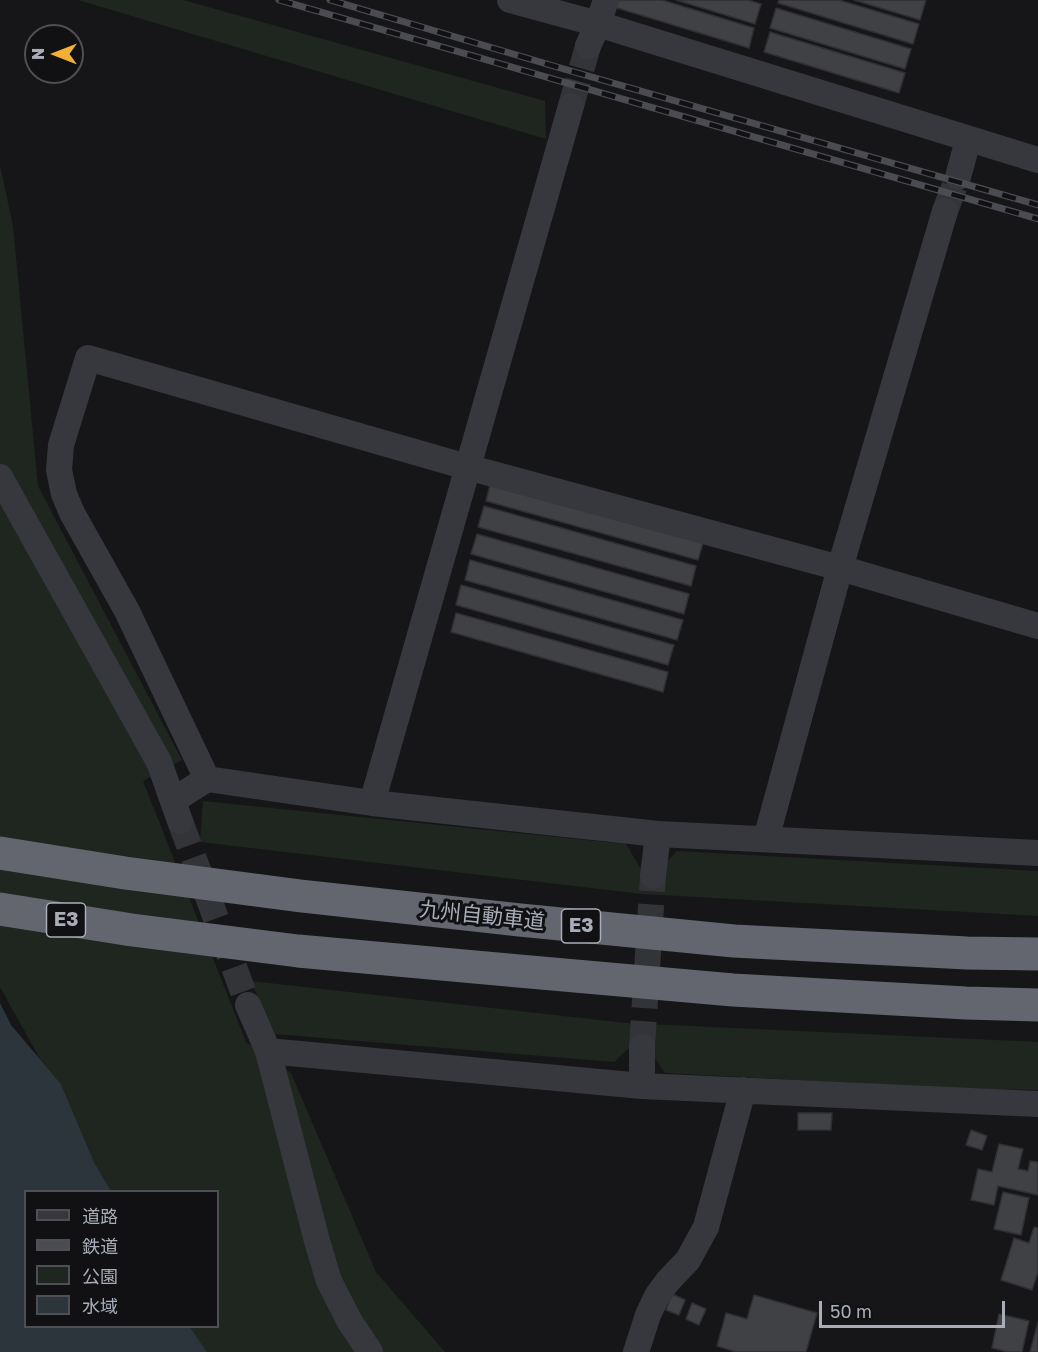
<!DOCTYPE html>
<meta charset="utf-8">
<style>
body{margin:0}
#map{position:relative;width:1038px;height:1352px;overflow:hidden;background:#161618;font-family:"Golos Text","Noto Sans JP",sans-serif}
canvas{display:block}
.legend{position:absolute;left:24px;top:1190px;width:195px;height:138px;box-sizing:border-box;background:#111113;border:2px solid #4d4f55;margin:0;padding:8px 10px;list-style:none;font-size:18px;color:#a8adb8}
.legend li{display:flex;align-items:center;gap:12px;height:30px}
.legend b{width:30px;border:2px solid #4d4f55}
.north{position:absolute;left:24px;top:24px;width:60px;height:60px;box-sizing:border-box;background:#111113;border:2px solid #4d4f55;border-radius:50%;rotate:270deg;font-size:16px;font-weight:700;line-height:24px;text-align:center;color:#a8adb8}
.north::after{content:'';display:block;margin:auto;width:21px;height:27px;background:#f2b134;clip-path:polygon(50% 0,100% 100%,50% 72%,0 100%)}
.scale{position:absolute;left:819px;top:1301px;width:186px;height:27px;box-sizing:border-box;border:3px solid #a8adb8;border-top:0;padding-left:8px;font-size:18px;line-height:21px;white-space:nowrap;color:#a8adb8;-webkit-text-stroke:4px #111113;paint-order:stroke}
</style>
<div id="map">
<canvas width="1038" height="1352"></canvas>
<ul class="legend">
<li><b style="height:8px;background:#37383d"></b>道路</li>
<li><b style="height:8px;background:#4a4c52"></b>鉄道</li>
<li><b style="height:16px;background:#1e261f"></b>公園</li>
<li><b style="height:16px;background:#2c353c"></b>水域</li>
</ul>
<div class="north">N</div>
<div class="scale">50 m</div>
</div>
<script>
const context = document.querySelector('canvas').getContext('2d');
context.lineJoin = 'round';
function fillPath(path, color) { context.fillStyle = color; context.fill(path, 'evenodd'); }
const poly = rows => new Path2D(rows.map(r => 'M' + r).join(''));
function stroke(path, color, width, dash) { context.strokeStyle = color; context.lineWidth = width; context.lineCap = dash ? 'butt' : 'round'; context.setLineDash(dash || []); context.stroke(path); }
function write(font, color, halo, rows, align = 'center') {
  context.font = font + ' "Golos Text","Noto Sans JP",sans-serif'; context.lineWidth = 6; context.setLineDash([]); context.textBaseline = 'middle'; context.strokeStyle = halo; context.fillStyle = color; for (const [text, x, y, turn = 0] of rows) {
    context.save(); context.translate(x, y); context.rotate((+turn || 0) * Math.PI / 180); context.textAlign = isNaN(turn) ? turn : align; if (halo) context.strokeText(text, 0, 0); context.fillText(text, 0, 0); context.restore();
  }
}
const green = poly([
 [78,0,183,0,545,101,546,139],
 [0,165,13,226,38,486,182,760,143,781,246,1042,291,1073,376,1272,445,1352,207,1352,190,1327,218,1326,218,1192,111,1191,94,1162,61,1084,40,1059,0,987],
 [203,801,626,844,648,881,677,851,1038,871,1038,916,642,894,200,842],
 [251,981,626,1023,1038,1042,1038,1090,944,1088,665,1073,641,1037,614,1062,274,1034]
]);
const water = poly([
 [0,1003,11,1025,61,1084,94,1162,111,1191,26,1192,26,1326,190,1327,207,1352,0,1352]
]);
const building = poly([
 [616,0,662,0,754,28,749,48,614,7,616,0],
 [676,0,748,0,761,4,755,24,676,0],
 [779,0,839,0,919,24,913,44,778,3,779,0],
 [854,0,926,0,920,20,854,0],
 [776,8,911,49,905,69,770,28,776,8],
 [770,32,905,73,899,93,764,52,770,32],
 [491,481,704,540,698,560,486,501,491,481],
 [484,506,696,566,691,586,478,527,484,506],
 [477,534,689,594,684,614,471,554,477,534],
 [470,560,683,620,677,640,465,580,470,560],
 [461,585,674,645,668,665,456,605,461,585],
 [456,613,668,672,663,692,451,632,456,613],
 [798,1113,832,1113,831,1130,798,1130,798,1113],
 [971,1130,987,1136,982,1150,966,1145,971,1130],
 [999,1144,1023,1149,1018,1169,1028,1171,1030,1161,1038,1162,1038,1195,998,1186,994,1205,971,1200,978,1169,992,1172,999,1144],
 [1003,1192,1029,1198,1021,1235,994,1229,1003,1192],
 [1034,1227,1038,1228,1038,1272,1032,1290,1001,1280,1014,1238,1029,1243,1034,1227],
 [672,1294,685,1300,679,1315,666,1310,672,1294],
 [754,1295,817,1313,806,1352,736,1352,717,1346,726,1313,747,1319,754,1295],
 [692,1303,706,1309,699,1325,686,1319,692,1303],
 [999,1314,1029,1321,1022,1352,1008,1352,992,1348,999,1314],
 [1038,1322,1038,1352,1030,1352,1038,1322]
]);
const streetTunnel = poly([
 [571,106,588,46],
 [945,211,958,177],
 [180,821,248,1005],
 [642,1047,653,876]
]);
const street = poly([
 [510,0,598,24,1038,160],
 [588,46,598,24,606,0],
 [958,177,968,140],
 [0,477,159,762,180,821],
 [207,779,127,611,72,513,64,494,59,470,61,445,88,358,467,467,840,568,1038,626],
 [174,800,207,779,372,803,658,834,1038,853],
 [372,803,571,106],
 [766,839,840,568,945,211],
 [653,876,658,834],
 [248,1005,268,1051,317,1241,329,1281,350,1322,370,1352],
 [642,1047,642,1086],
 [268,1051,642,1086,1038,1104],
 [636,1352,648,1315,657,1296,668,1281,688,1260,706,1227,743,1090]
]);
const highway = poly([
 [0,853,125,873,301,896,520,920,734,941,967,953,1038,954],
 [0,909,132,930,298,951,519,971,733,990,966,1003,1038,1005]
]);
const rail = poly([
 [279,0,1038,219],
 [330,0,557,67,1038,205]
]);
const shields = [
 [66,920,39],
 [581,926,39]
];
const shieldNames = [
 ["E3",66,920],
 ["E3",581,926]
];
const streetNames = [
 ["九州自動車道",482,916,6]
];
fillPath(green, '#1e261f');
fillPath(water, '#2c353c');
fillPath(building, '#404145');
stroke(building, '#303034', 1.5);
stroke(streetTunnel, '#333438', 26, [26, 13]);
stroke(street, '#37383d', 26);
stroke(highway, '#63666e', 33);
stroke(rail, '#4a4c52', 7);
stroke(rail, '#111113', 4.5, [14]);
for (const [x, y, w] of shields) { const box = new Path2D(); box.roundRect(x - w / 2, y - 17, w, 34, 4.5); context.fillStyle = '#111113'; context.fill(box); stroke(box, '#a8adb8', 1.5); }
write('bold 20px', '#a8adb8', null, shieldNames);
write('21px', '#a8adb8', '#111113', streetNames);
</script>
